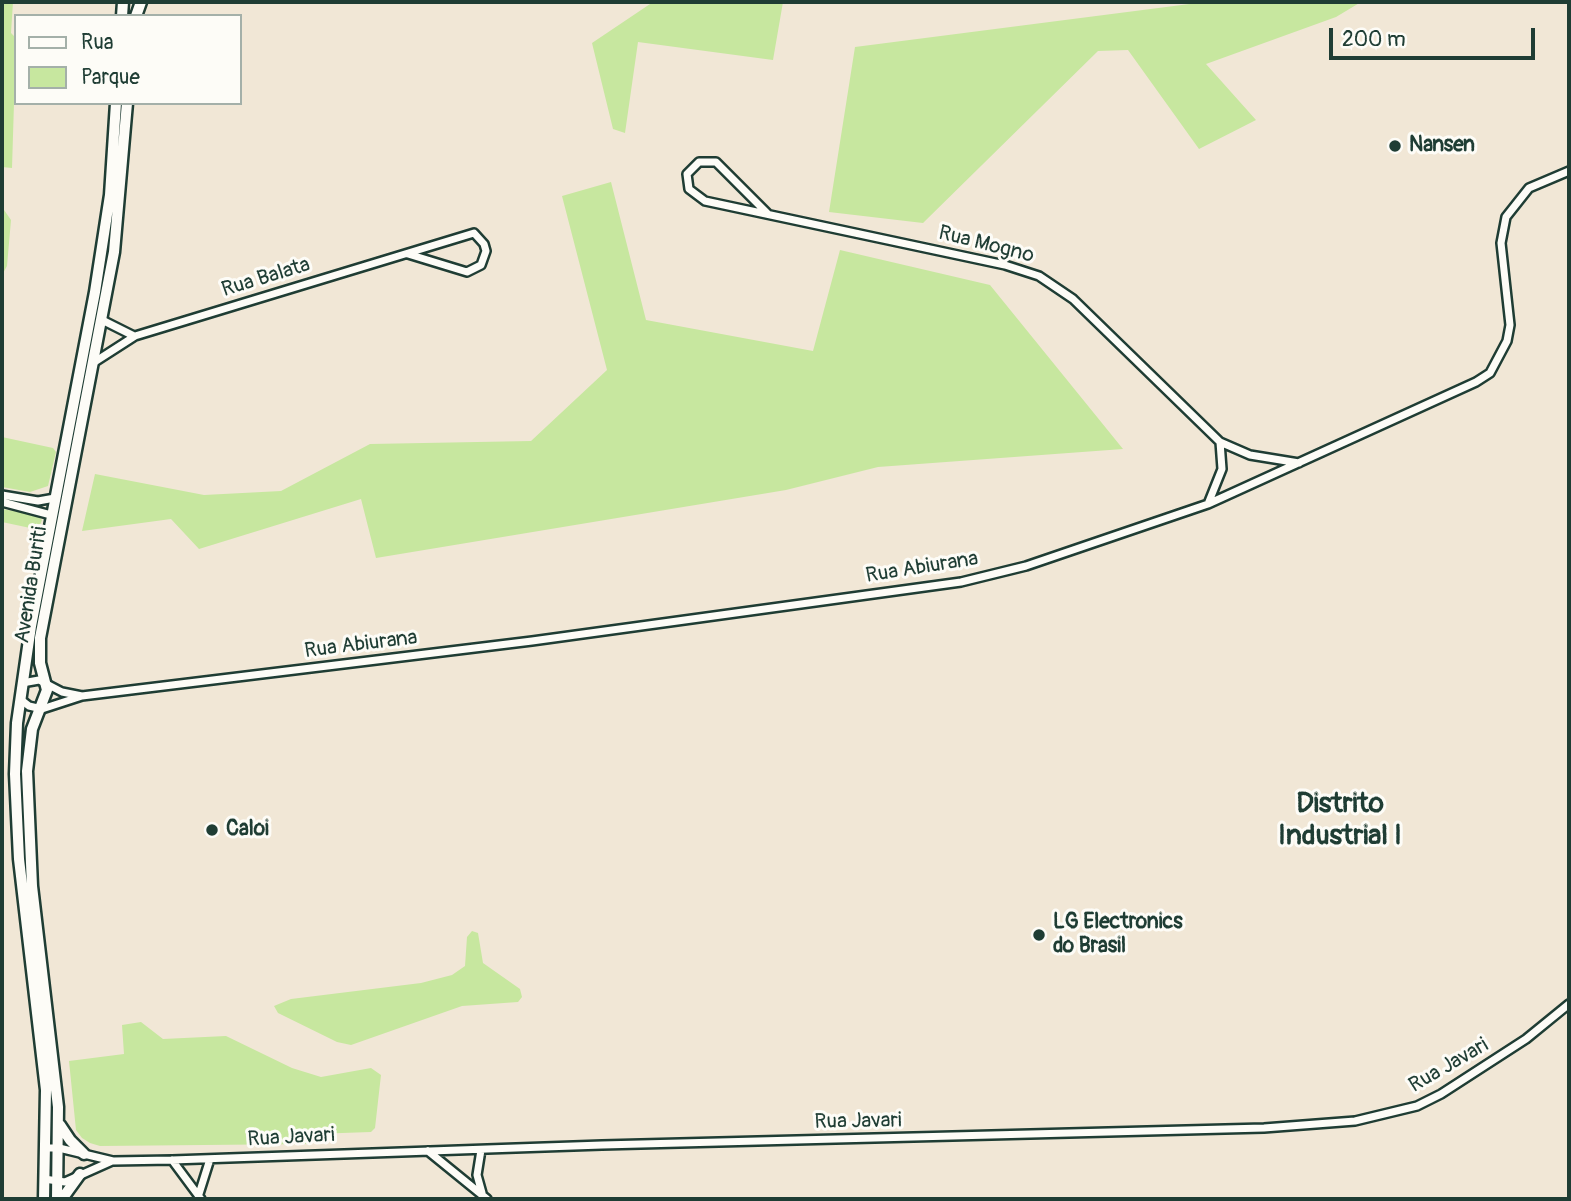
<!DOCTYPE html>
<style>
body{margin:0}
#map{position:relative;width:1571px;height:1201px;overflow:hidden;background:#f1e7d6;font-family:Pangolin,sans-serif}
canvas{display:block}
.frame{position:absolute;inset:0;border:4px solid #1f3d34;pointer-events:none}
.legend{position:absolute;left:14px;top:14px;width:228px;height:91px;box-sizing:border-box;background:#fdfcf7;border:2px solid #a4b0a9;margin:0;padding:9px 12px;list-style:none;font-size:21px;color:#1f3d34}
.legend li{display:flex;align-items:center;gap:14px;height:35px}
.legend b{width:35px;border:2px solid #a4b0a9}
.scale{position:absolute;left:1329px;top:28px;width:206px;height:32px;box-sizing:border-box;border:4px solid #1f3d34;border-top:0;padding-left:9px;font-size:21px;line-height:24px;white-space:nowrap;color:#1f3d34;-webkit-text-stroke:5px #fdfcf7;paint-order:stroke}
</style>
<div id="map">
<canvas width="1571" height="1201"></canvas>
<div class="frame"></div>
<ul class="legend">
<li><b style="height:9px;background:#fdfcf7"></b>Rua</li>
<li><b style="height:19px;background:#c7e79f"></b>Parque</li>
</ul>
<div class="scale">200 m</div>
</div>
<script>
const context = document.querySelector('canvas').getContext('2d');
context.lineJoin = 'round';
function fillPath(path, color) { context.fillStyle = color; context.fill(path, 'evenodd'); }
const poly = rows => new Path2D(rows.map(r => 'M' + r).join(''));
function stroke(path, color, width, dash) { context.strokeStyle = color; context.lineWidth = width; context.lineCap = dash ? 'butt' : 'round'; context.setLineDash(dash || []); context.stroke(path); }
function write(font, color, halo, rows, align = 'center') {
  context.font = font + ' Pangolin,sans-serif'; context.lineWidth = 6; context.setLineDash([]); context.textBaseline = 'middle'; context.strokeStyle = halo; context.fillStyle = color; for (const [text, x, y, turn = 0] of rows) {
    context.save(); context.translate(x, y); context.rotate((+turn || 0) * Math.PI / 180); context.textAlign = isNaN(turn) ? turn : align; if (halo) context.strokeText(text, 0, 0); context.fillText(text, 0, 0); context.restore();
  }
}
const green = poly([
 [2,2,13,2,11,33,16,38,12,168,2,167],
 [653,2,783,2,773,60,638,42,625,133,613,129,592,43],
 [1205,2,1361,2,1336,17,1206,64,1256,120,1199,149,1128,50,1098,51,923,223,829,212,855,47],
 [611,182,646,320,813,351,840,250,990,285,1123,449,878,467,786,490,376,558,361,499,199,549,171,519,82,531,95,474,204,495,281,491,370,444,531,441,607,370,562,196],
 [2,207,11,220,7,266,2,275],
 [2,437,53,448,56,452,48,486,30,492,2,487],
 [2,509,37,515,42,520,40,525,35,529,2,522],
 [472,931,478,933,483,963,520,989,522,997,518,1002,462,1006,351,1045,337,1042,278,1013,274,1006,291,999,421,983,452,975,465,966,467,937],
 [141,1022,163,1039,226,1036,292,1068,321,1077,371,1068,381,1075,375,1128,371,1132,313,1134,308,1144,100,1146,90,1143,82,1138,76,1130,69,1061,124,1054,122,1025]
]);
const street = poly([
 [767,213,716,162,699,162,687,174,689,189,705,201,1005,265,1039,276,1073,299,1220,442,1250,455,1299,463],
 [102,320,134,336],
 [93,363,135,336,474,233,484,244,486,251,481,265,467,272,408,254],
 [2,495,38,501,55,498],
 [2,502,51,515],
 [1208,504,1222,469,1220,442],
 [22,683,39,680,62,692,82,696],
 [20,699,29,706,42,709,82,696,532,641,961,582,1026,566,1208,504,1476,382,1490,373,1507,341,1510,325,1501,243,1506,217,1529,188,1569,171],
 [45,1148,59,1148,113,1161,172,1160,602,1145,1264,1128,1355,1121,1417,1106,1441,1094,1526,1039,1569,1004],
 [481,1150,477,1175,482,1193],
 [428,1151,487,1199],
 [172,1160,201,1199],
 [44,1179,65,1182,112,1161],
 [199,1194,210,1159]
]);
const secondary = poly([
 [122,16,123,2],
 [136,16,141,2],
 [60,1125,70,1140,84,1154],
 [44,1199,46,1090,19,859,15,774,17,723,31,626,95,292,110,195,116,103],
 [57,1199,58,1107,32,886,27,771,32,729,47,690,40,663,40,638,114,252,127,103],
 [62,1199,80,1174]
]);
const markers = [
 [1395,146,7,"#1f3d34"],
 [212,830,7,"#1f3d34"],
 [1039,935,7,"#1f3d34"]
];
const poiNames = [
 ["Nansen",1409,146],
 ["Caloi",226,830],
 ["LG Electronics",1053,923],
 ["do Brasil",1053,947]
];
const streetNames = [
 ["Rua Mogno",986,245,14],
 ["Rua Balata",266,278,-17],
 ["Rua Abiurana",922,568,-9],
 ["Avenida Buriti",32,585,-81],
 ["Rua Abiurana",361,645,-7],
 ["Rua Javari",1449,1066,-30],
 ["Rua Javari",858,1122,-1],
 ["Rua Javari",291,1138,-3]
];
const districtNames = [
 ["Distrito",1340,805],
 ["Industrial I",1340,837]
];
fillPath(green, '#c7e79f');
stroke(street, '#1f3d34', 12);
stroke(secondary, '#1f3d34', 15);
stroke(street, '#fdfcf7', 7);
stroke(secondary, '#fdfcf7', 10);
for (const [x, y, r, color] of markers) { const dot = new Path2D(); dot.arc(x, y, r, 0, 2 * Math.PI); context.fillStyle = color; context.fill(dot); stroke(dot, '#fdfcf7', 2.5); }
write('bold 21px', '#1f3d34', '#fdfcf7', poiNames, 'left');
write('21px', '#1f3d34', '#fdfcf7', streetNames);
write('bold 28px', '#1f3d34', '#fdfcf7', districtNames);
</script>
